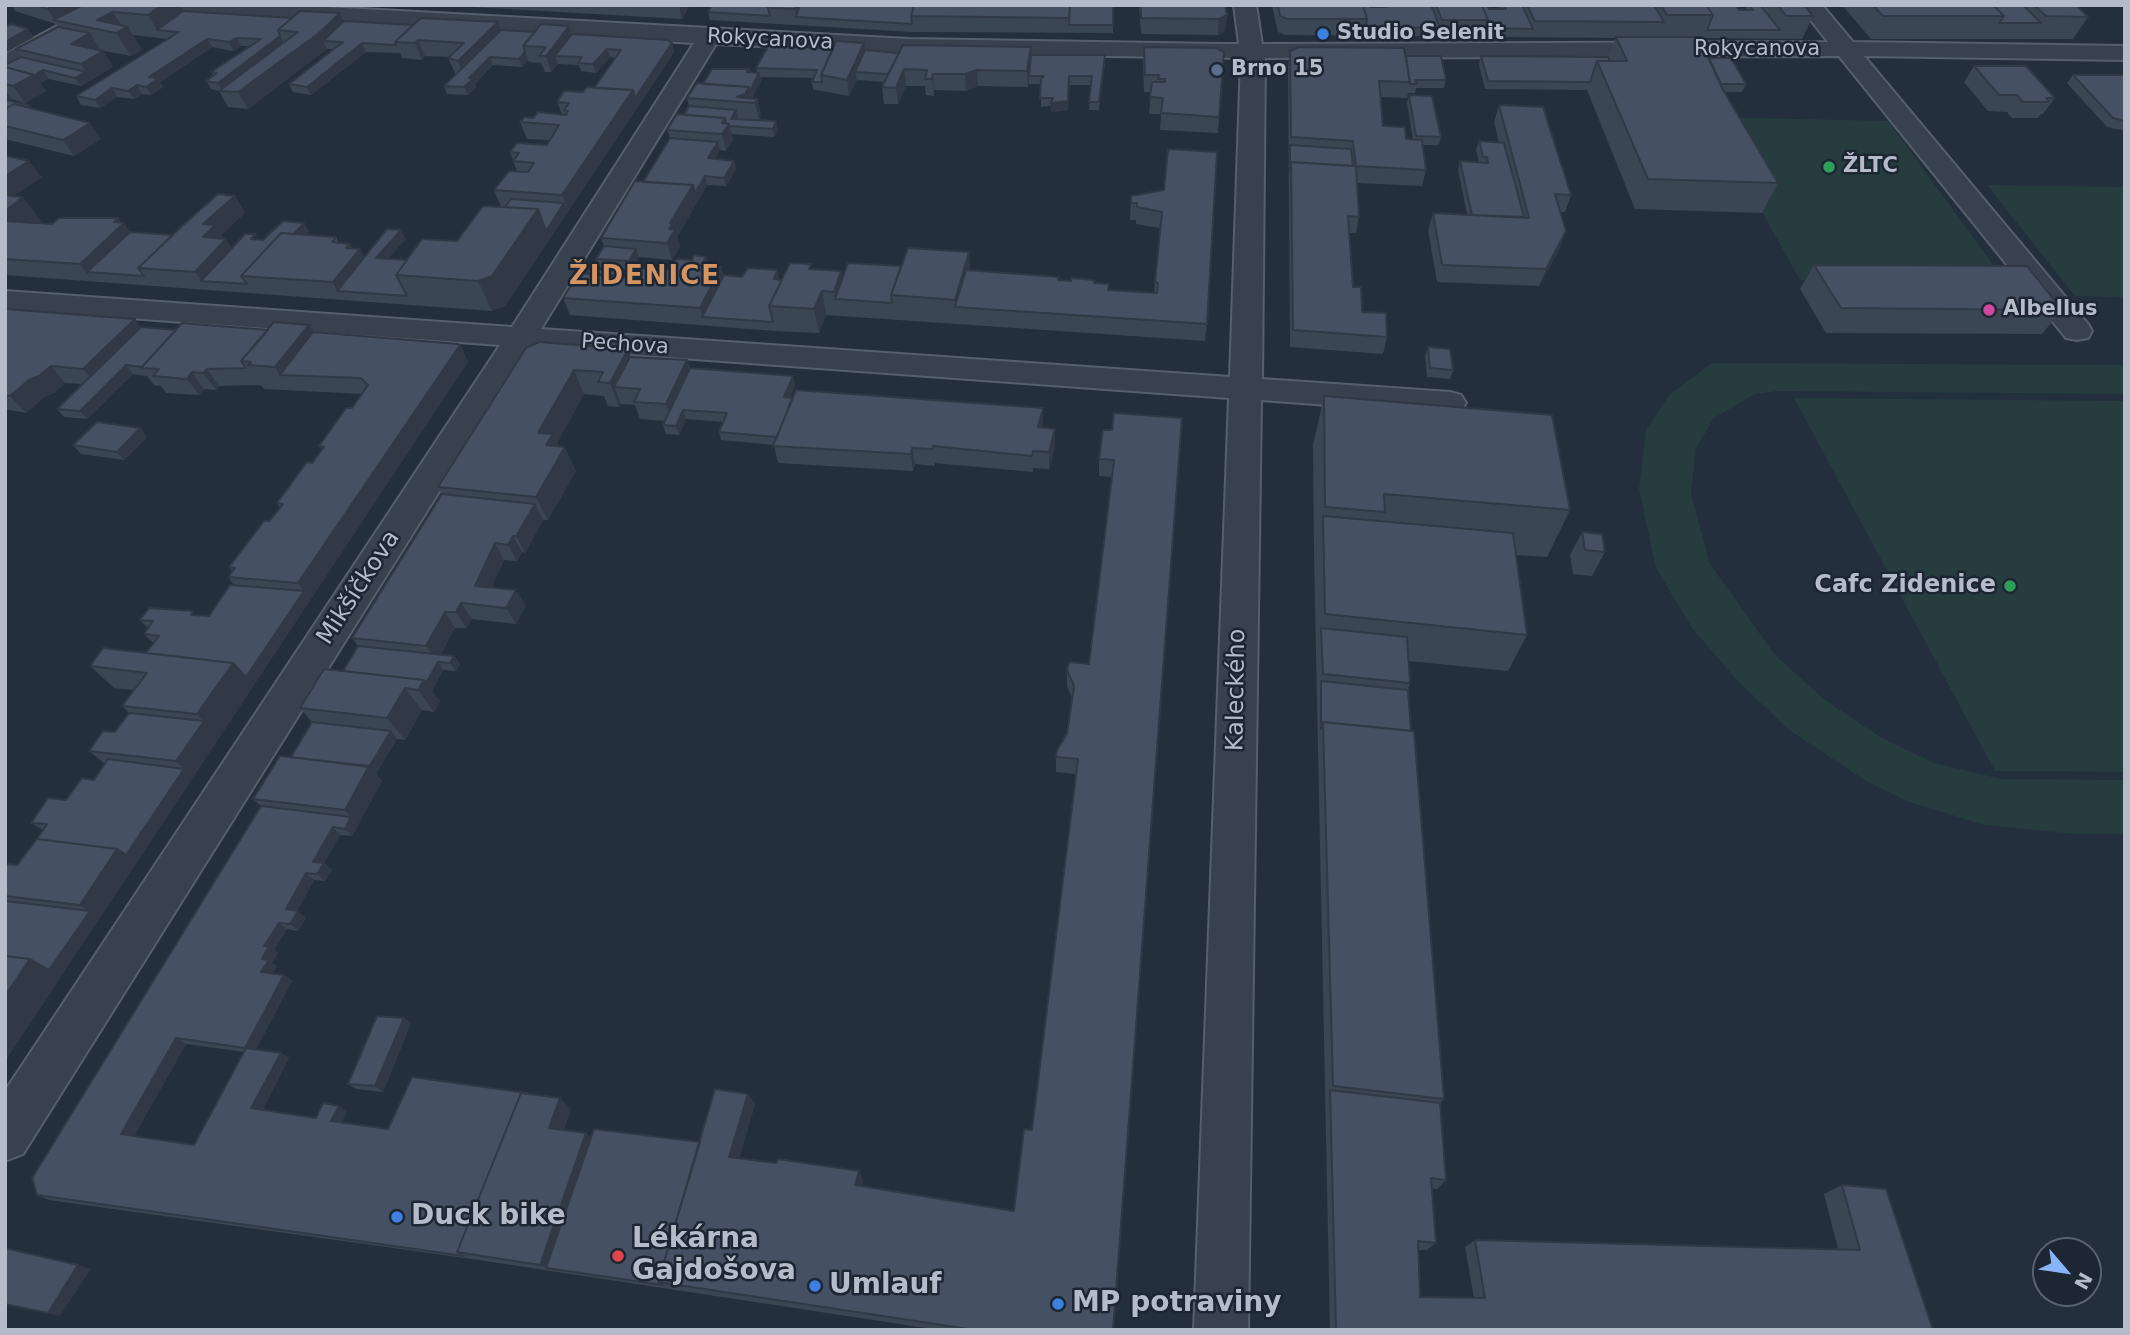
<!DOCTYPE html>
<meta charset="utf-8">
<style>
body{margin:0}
#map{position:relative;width:2130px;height:1335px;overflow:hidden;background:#242f3e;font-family:"DejaVu Sans",sans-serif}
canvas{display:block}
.frame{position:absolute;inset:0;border:7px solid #b4bcc9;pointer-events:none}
.north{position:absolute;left:2032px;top:1237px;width:70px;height:70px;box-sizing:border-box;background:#1d2633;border:2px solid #59626f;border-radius:50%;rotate:119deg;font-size:19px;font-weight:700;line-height:28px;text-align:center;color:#b4bcc9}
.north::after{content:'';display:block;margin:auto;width:24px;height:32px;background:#8ab4f8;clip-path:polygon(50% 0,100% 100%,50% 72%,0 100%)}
</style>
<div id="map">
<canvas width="2130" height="1335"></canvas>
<div class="frame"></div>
<div class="north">N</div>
</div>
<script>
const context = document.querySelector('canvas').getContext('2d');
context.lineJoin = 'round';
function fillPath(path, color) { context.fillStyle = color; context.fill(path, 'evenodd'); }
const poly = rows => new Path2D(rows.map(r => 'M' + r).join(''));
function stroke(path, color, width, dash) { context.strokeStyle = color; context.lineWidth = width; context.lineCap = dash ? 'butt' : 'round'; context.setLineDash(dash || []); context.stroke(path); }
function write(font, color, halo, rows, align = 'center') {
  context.font = font + ' "DejaVu Sans",sans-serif'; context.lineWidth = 5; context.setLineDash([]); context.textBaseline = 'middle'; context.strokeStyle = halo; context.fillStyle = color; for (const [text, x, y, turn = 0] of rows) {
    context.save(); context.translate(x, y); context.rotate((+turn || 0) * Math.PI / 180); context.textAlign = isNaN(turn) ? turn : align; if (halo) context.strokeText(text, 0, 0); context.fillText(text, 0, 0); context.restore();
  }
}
const green = poly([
 [1709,117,1888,121,2008,285,1800,280],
 [1987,185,2125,187,2125,297,2075,296],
 [1712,363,2125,365,2125,394,1778,391,1755,394,1714,418,1696,448,1691,494,1710,564,1775,655,1825,700,1880,737,1934,763,2001,779,2125,780,2125,834,2076,834,1985,825,1909,802,1866,781,1789,730,1737,680,1692,628,1656,568,1639,489,1646,430,1669,395],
 [1794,398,2125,401,2125,772,1995,771]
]);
const minor = poly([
 [96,5,124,5,5,71,5,54,96,5],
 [161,5,290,5,909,39,1222,44,1239,44,1234,5,1256,5,1262,44,1828,42,1799,5,1822,5,1853,42,2125,46,2125,60,1864,56,2088,324,2092,331,2088,338,2077,340,2066,338,1839,56,1265,58,1262,379,1450,392,1461,395,1466,403,1461,411,1450,414,1261,400,1248,1330,1194,1330,1229,398,530,347,23,1154,5,1161,5,1091,500,345,5,309,5,291,512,327,694,43,172,12,161,5],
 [716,44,909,53,1241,58,1230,377,541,329,716,44]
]);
const wall = poly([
 [11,5,180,5,183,11,413,25,498,22,501,30,535,32,569,26,572,34,672,43,674,52,505,306,492,311,5,275,5,157,42,177,13,196,41,221,39,223,121,223,130,232,173,235,235,196,245,213,221,235,231,248,259,239,263,240,304,223,309,231,306,235,336,237,339,243,353,249,364,258,406,239,387,259,407,260,457,241,501,207,494,190,517,171,510,152,547,145,550,140,527,139,520,122,533,118,562,114,557,102,594,88,616,58,610,57,596,73,581,71,579,65,558,64,551,72,545,72,541,63,529,62,528,60,522,67,493,65,475,84,476,87,468,95,447,94,444,86,456,75,448,58,449,57,425,56,422,60,402,58,400,53,366,52,311,95,293,92,289,84,334,49,327,49,248,109,228,107,219,91,211,89,206,81,213,76,211,72,250,46,241,46,233,51,212,47,160,82,163,87,151,95,142,94,134,99,117,97,100,108,81,105,76,96,169,39,133,35,142,50,131,56,99,50,103,51,113,67,81,86,49,79,40,83,46,91,25,103,11,99,9,100,31,108,101,139,74,156,5,139,5,65,21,57,16,49,58,27,56,24,15,11],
 [438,5,690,5,682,19],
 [712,5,1113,5,1113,33,913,32,710,20,708,12],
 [1139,5,1225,5,1227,15,1225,31,1218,35,1141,34],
 [1272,5,1369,5,1370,7,1383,7,1383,5,1487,5,1489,9,1500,9,1499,5,1522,5,1523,9,1524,5,1735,5,1739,10,1745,10,1747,5,1804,5,1813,16,1802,39,1699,38,1709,58,1746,84,1742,92,1725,92,1778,183,1762,213,1635,209,1587,90,1485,89,1479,65,1481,56,1608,57,1616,38,1285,35,1278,32],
 [1842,5,2076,5,2088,17,2073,39,1871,39],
 [1144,47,1219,117,1218,133,1160,130,1161,114,1149,114,1151,92,1144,92,1143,63],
 [865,50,899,53,1031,55,1105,63,1099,110,1089,110,1091,85,1069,85,1068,110,1051,112,1051,106,1041,107,1041,84,1029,84,1029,78,1028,87,978,86,966,91,934,90,934,96,926,95,925,86,906,86,898,104,884,104,882,87,884,82,857,80,849,96,823,91,813,90,812,82,814,78,760,77,761,81,752,98,761,115,759,120,737,119,778,130,774,137,731,134,733,140,726,151,720,150,715,159,734,161,736,169,726,186,707,185,677,237,680,246,672,260,639,257,632,270,599,267,596,259,604,246,601,238,643,182,670,138,667,130,684,115,689,106,687,98,703,84,749,69,750,72,757,73,756,68],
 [1290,51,1406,56,1446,80,1444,88,1416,88,1415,93,1408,93,1407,98,1381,97,1383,126,1406,139,1413,140,1407,103,1409,95,1441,137,1439,145,1422,145,1426,170,1422,186,1357,183,1359,217,1356,233,1349,233,1353,287,1362,312,1387,337,1383,354,1290,347,1288,67],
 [1974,66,2055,98,2043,114,2041,114,2038,118,2012,118,2007,112,1988,111,1964,82],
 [2073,75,2125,75,2125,131,2107,127,2067,83],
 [1499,105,1571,195,1565,212,1560,212,1560,248,1539,286,1437,282,1428,230,1433,213,1467,214,1458,170,1460,161,1479,162,1476,150,1479,141,1499,142,1494,122],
 [1164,190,1207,324,1205,341,826,315,819,333,775,331,570,315,563,298,587,273,632,278,668,270,692,260,706,257,709,266,723,275,742,277,777,270,779,280,782,280,812,269,843,278,969,252,970,271,1059,277,1059,280,1109,284,1109,290,1154,293,1160,228,1136,224,1136,220,1130,220,1131,196],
 [1814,265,2062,310,2042,334,1826,333,1800,289],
 [5,309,141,327,176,330,313,332,460,345,468,362,60,977,61,977,5,1061,5,866,17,865,43,830,31,823,94,780,105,764,89,751,115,732,129,713,122,706,133,690,114,688,90,666,145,653,154,642,152,642,144,634,148,628,140,620,197,615,209,616,234,585,228,577,232,571,229,567,280,508,277,503,312,463,322,450,319,446,352,408,362,394,264,389,262,386,258,385,219,386,216,390,204,389,199,395,166,393,161,386,154,385,147,376,133,374,87,419,64,417,57,409,82,384,65,383,54,393,44,397,26,413,5,409],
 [1428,347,1453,370,1450,379,1427,377,1425,356],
 [526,348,628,349,630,357,687,360,690,368,793,376,795,385,790,398,1043,425,1042,428,1055,429,1055,446,1049,469,1033,468,1033,472,935,463,935,466,915,464,913,471,778,463,774,445,721,440,719,432,724,422,686,419,679,435,666,434,663,425,665,421,640,419,635,405,621,404,619,407,608,406,604,396,584,394,557,443,576,471,548,520,543,520,525,553,522,552,517,561,504,560,491,588,526,606,516,624,472,619,466,628,455,628,441,654,454,656,460,664,456,671,443,670,432,691,440,702,434,712,422,710,405,740,397,739,376,774,382,781,352,836,340,835,324,863,332,870,325,881,314,880,297,911,306,918,298,931,287,929,274,950,278,953,272,963,277,966,273,973,284,975,292,981,256,1049,281,1053,289,1058,262,1110,316,1118,347,1111,341,1123,388,1129,571,1109,564,1130,586,1133,591,1138,700,1142,748,1094,755,1104,739,1159,776,1163,859,1171,863,1180,862,1186,1014,1211,1032,1130,1076,774,1056,772,1056,757,1067,734,1072,698,1067,686,1067,670,1089,664,1112,477,1099,476,1099,459,1112,430,1114,413,1113,1330,939,1330,472,1259,49,1200,37,1195,261,806,253,799,291,757,312,722,300,708,343,671,358,646,352,638,442,494,438,487],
 [186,1044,244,1052,194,1145,134,1136],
 [1324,396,1570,510,1547,557,1516,555,1527,635,1508,671,1409,661,1410,683,1408,690,1411,731,1444,1099,1440,1103,1446,1180,1437,1189,1432,1188,1436,1243,1427,1250,1419,1250,1420,1297,1474,1298,1465,1247,1475,1240,1838,1249,1824,1194,1842,1185,1933,1330,1330,1330,1314,555,1313,445],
 [140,428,147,437,124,460,81,454,73,445],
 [1582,532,1605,552,1592,576,1573,574,1570,555],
 [411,1023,383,1092,356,1089,348,1084]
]);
const shadedWall = poly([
 [53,5,91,5,55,20,47,9],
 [162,5,180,5,188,19,157,30,148,15],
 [679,5,690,5,682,19],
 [796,5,804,5,796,17,795,9],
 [113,12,124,29,128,27,142,50,131,56,116,33,97,20],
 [340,13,347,29,323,41,327,49,248,109,238,92],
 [1227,15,1225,31,1218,35,1219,19],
 [498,22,504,38,465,78,458,61],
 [569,26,574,42,555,56,558,64,551,72,546,56],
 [28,29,34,37,5,53,5,42],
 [90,33,100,49,81,60,71,44],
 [280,36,285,44,222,91,218,83],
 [237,38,241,46,233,51,229,42],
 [207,39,212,47,160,82,163,87,151,95,146,87,149,77],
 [418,40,425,56,422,60,415,43],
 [362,43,366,52,311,95,307,87],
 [672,43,674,52,568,211,562,195,633,90],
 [864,43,866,59,855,72,857,80,849,96,847,80],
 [1031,47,1031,63,1028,87,1027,71],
 [607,49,610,57,596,73,593,64],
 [103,51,113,67,81,86,75,78,86,72,81,64],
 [525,52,528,60,522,67,519,59],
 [1105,55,1105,63,1099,110,1099,102],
 [490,57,493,65,475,84,476,87,468,95,464,87,469,78],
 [904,69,906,86,898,104,896,88],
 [43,70,49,79,40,83,46,91,25,103,13,86],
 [977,70,978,86,966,91,965,74],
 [759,73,761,81,752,99,737,97],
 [933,74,934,90,934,96,932,79],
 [1069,76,1068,110,1051,112,1051,103],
 [137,85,142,94,134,99,128,91],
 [112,88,117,97,100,108,95,100],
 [5,91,12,99,5,102],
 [758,99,761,115,759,120,755,103],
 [736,110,738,118,733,127,731,119],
 [725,118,729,124,733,140,726,151,722,134,722,123],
 [776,121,778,130,774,137,773,129],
 [90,123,101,139,74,156,63,140],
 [718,142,720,150,711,167,708,158],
 [29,161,42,177,5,201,5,176],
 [734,161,736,169,726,186,724,178],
 [705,176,707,185,677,237,680,246,672,260,667,243,670,223,693,185],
 [235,196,245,213,221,235,225,240,226,239,236,256,201,281,207,289,195,272,203,237,203,224],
 [23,197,41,221,5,251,5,211],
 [564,203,568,211,505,306,492,311,478,281,538,209],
 [118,218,123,225,124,223,136,240,87,272,93,281,80,264],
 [304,223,309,231,266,278,253,277],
 [401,230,406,239,380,267,376,258],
 [1566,231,1560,248,1539,286,1546,269],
 [350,244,356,254,360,249,369,266,337,291,333,282,346,248],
 [636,249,639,257,632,270,629,261],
 [969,252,971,276,955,307,955,300],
 [706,257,711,273,701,266],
 [721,267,726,284,702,317,700,308],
 [777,270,779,279,776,288,774,279],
 [841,271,846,295,835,299,834,292],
 [822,291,826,315,819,333,814,309],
 [135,319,148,336,97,386,83,369],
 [309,325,324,349,280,375,275,367],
 [460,345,468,362,100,918,80,905,117,849,184,769,176,761,204,721,197,714,233,663,304,591,298,583],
 [628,349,636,373,614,387,621,404,619,407,610,383],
 [687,360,692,377,672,421,666,404],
 [126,365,133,374,87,419,80,411],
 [51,366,65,383,54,393,44,397,26,413,10,396,29,380],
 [207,369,219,386,216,390,203,373],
 [574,370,584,394,557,443,561,453,565,447,576,471,548,520,536,497,538,433],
 [192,372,204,389,199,395,187,379],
 [793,376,795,385,787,406,784,397],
 [1043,408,1043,425,1039,444,1038,427],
 [683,410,686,419,679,435,676,426],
 [140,428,147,437,124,460,117,452],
 [1055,429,1055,446,1049,469,1049,452],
 [912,448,915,464,913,471,911,454],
 [535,504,543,520,525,553,516,536],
 [513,536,522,552,517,561,508,545],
 [495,543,504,560,484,603,475,586],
 [516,590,526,606,516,624,506,608],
 [461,603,472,619,466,628,456,612],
 [445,612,455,628,437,661,426,646],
 [454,656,460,664,456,671,450,663],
 [438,662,443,670,432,691,440,702,434,712,418,690,424,680],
 [405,688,422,710,405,740,387,718],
 [391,731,397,739,376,774,382,781,358,825,345,810,369,766],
 [351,817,358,825,352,836,345,829],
 [333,827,340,835,320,869,313,862],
 [324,863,332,870,325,881,317,874],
 [306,873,314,880,294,916,286,909],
 [90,911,100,918,60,977,61,977,5,1061,5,996,30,959],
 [298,911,306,918,298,931,290,924],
 [279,923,287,929,274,950,278,953,272,963,277,966,270,978,261,972,264,946],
 [284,975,292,981,254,1054,245,1048],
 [404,1018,411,1023,383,1092,375,1086],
 [176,1038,186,1044,132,1139,121,1134],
 [281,1053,289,1058,261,1114,251,1108],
 [748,1094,755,1104,737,1166,729,1157],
 [560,1098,571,1109,561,1138,549,1128],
 [339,1106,347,1111,339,1126,331,1121],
 [586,1133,597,1143,546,1268,540,1265],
 [859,1171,863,1180,860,1194,855,1185],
 [78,1265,91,1269,60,1316,48,1313]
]);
const building = poly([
 [37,5,53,5,47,9,37,5],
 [83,5,162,5,148,15,113,12,97,20,128,27,116,33,53,20,83,5],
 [712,5,769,5,768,8,770,16,708,12,712,5],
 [769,5,796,5,795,9,768,8,769,5],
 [800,5,914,5,911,16,912,24,796,17,800,5],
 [914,5,1070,5,1069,18,911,16,914,5],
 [1087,5,1113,5,1113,25,1069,25,1070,6,1087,5],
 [1141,5,1225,5,1227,15,1219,19,1141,18,1141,5],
 [1278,5,1363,5,1367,19,1287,19,1280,16,1278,5],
 [1363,5,1369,5,1370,7,1387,7,1387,5,1431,5,1440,28,1366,27,1367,19,1363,5],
 [1436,5,1482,5,1488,20,1442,20,1436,5],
 [1482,5,1487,5,1489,9,1506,9,1504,5,1522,5,1533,29,1486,28,1488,20,1482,5],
 [1527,5,1654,5,1664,22,1535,21,1527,5],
 [1661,5,1706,5,1713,15,1667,15,1661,5],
 [1706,5,1735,5,1739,10,1753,10,1749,5,1760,5,1780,30,1707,30,1713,15,1706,5],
 [1778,5,1804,5,1813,16,1786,16,1778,5],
 [1873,5,1993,5,2004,16,1883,16,1873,5],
 [1993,5,2023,5,2041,23,1999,23,2004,16,1993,5],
 [2034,5,2076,5,2088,17,2046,16,2034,5],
 [183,11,292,18,278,30,280,36,218,83,206,81,217,73,211,72,261,39,237,38,229,42,207,39,149,77,158,78,146,87,137,85,128,91,112,88,95,100,76,96,179,32,157,30,183,11],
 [300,11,340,13,319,33,238,92,219,91,298,32,278,30,300,11],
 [421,18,498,22,458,61,448,58,464,43,418,40,415,43,395,42,421,18],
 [344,21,413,25,395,42,396,45,362,43,307,87,289,84,343,42,323,41,344,21],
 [11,24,28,29,5,42,5,27,11,24],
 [541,24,569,26,546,56,539,56,546,47,523,46,541,24],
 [58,27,90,33,71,44,103,51,81,64,16,49,58,27],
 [501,30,535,32,523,46,525,52,519,59,490,57,469,78,473,79,464,87,444,86,501,30],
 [572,34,668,40,672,43,635,98,633,90,594,88,621,50,607,49,593,64,578,63,582,57,555,56,572,34],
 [1616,37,1699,37,1722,88,1778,183,1648,179,1597,61,1627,61,1616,37],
 [836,41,864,43,847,80,821,75,836,41],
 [769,45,833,49,821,75,822,82,812,82,817,70,756,68,769,45],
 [903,45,1031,47,1027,71,977,70,965,74,933,74,932,79,925,79,927,70,904,69,896,88,882,87,903,45],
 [1144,47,1216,48,1224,52,1219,117,1161,113,1163,98,1150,97,1152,82,1165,82,1165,79,1158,79,1159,75,1145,75,1144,47],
 [1299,47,1404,48,1410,82,1379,81,1383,126,1405,127,1406,139,1422,140,1426,170,1356,166,1359,217,1348,216,1353,287,1361,287,1362,312,1386,313,1387,337,1293,330,1291,162,1356,166,1353,141,1291,137,1290,51,1299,47],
 [865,50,899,53,888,74,855,72,865,50],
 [1031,55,1105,55,1099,102,1089,102,1092,76,1069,76,1068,101,1051,103,1053,98,1040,98,1041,79,1044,76,1029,76,1031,55],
 [1406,56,1441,56,1446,80,1415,80,1417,84,1410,84,1406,56],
 [1481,56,1608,57,1610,61,1597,61,1590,82,1488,81,1481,56],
 [21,57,86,72,75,78,43,70,35,75,5,67,5,65,21,57],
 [1709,58,1731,58,1746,84,1721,84,1709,58],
 [1974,66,2026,66,2055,98,2046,98,2049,102,2023,102,2017,95,1999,95,1974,66],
 [5,67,34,75,13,86,5,84,5,67],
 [712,69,749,69,747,72,759,73,750,91,749,87,703,84,712,69],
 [2073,75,2125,75,2125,121,2113,118,2073,75],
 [697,83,749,87,745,94,737,97,758,99,755,103,687,98,697,83],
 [587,87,633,90,562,195,494,190,509,171,528,172,534,163,513,161,519,153,510,152,517,143,547,145,559,125,520,122,525,117,533,118,538,112,566,115,568,111,564,110,569,103,557,102,564,91,583,92,587,87],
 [1409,95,1432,96,1441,137,1416,136,1409,95],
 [5,100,29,105,26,107,14,104,5,109,5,100],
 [14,104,90,123,63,140,5,126,5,109,14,104],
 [1499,105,1543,107,1571,195,1555,194,1566,231,1546,269,1442,265,1433,213,1529,218,1499,105],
 [689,106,736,110,731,119,776,121,773,129,729,126,729,124,726,123,725,118,684,115,689,106],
 [677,114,725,118,722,123,729,124,722,134,667,130,677,114],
 [670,138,718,142,708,158,734,161,724,178,705,176,695,193,693,185,643,182,670,138],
 [1479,141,1504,143,1524,217,1472,215,1460,161,1488,163,1487,157,1483,157,1479,141],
 [1290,145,1351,149,1353,166,1291,162,1290,170,1290,145],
 [1168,149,1217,152,1207,324,955,307,966,270,1059,277,1058,280,1071,281,1072,278,1094,280,1094,283,1109,284,1108,290,1157,293,1158,283,1155,282,1162,212,1137,207,1137,203,1131,203,1131,196,1164,190,1168,149],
 [7,156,29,161,5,176,5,157,7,156],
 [635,181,693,185,670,223,673,223,669,229,675,230,667,243,601,238,635,181],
 [218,194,235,196,203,224,215,225,203,237,226,239,195,272,138,268,182,226,218,194],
 [5,195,23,197,5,211,5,195],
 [511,199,564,203,546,231,538,209,505,207,511,199],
 [483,206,538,209,492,276,478,281,396,275,422,239,457,241,483,206],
 [59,218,118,218,114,222,124,223,80,264,5,259,5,221,52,224,59,218],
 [283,221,304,223,294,234,281,233,241,276,247,284,201,281,245,234,256,234,251,239,263,240,283,221],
 [387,229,401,230,376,258,407,260,396,275,407,296,337,291,387,229],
 [130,232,173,235,138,268,144,276,87,272,130,232],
 [281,233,336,237,332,242,350,244,346,248,360,249,333,282,241,276,281,233],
 [604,246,636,249,629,261,596,259,604,246],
 [908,248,969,252,955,300,891,295,908,248],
 [694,255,706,257,701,266,721,267,700,308,563,298,579,273,632,278,637,268,668,270,676,259,692,260,694,255],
 [790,263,811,264,809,269,841,271,834,292,822,291,814,309,769,306,790,263],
 [848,263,901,266,891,295,892,303,835,299,848,263],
 [1814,265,2027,266,2062,310,1841,308,1814,265],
 [748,268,777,270,774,279,782,280,769,306,773,322,702,317,724,275,742,277,748,268],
 [589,269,623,271,620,276,587,273,589,269],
 [5,309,135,319,83,369,51,366,39,376,29,380,10,396,5,395,5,309],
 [274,322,309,325,275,367,248,365,251,362,241,361,274,322],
 [182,323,268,330,241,361,246,368,207,369,203,373,192,372,187,379,153,376,159,369,141,368,182,323],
 [141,327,176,330,142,367,126,365,80,411,57,409,141,327],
 [313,332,458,344,460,345,298,583,228,577,235,568,229,567,264,521,269,521,276,513,283,504,277,503,307,462,312,463,324,447,319,446,346,408,352,408,368,385,361,378,280,375,313,332],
 [539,342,628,349,610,383,598,382,603,372,574,370,538,433,553,434,546,445,565,447,536,497,438,487,526,348,539,342],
 [1428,347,1450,349,1453,370,1430,368,1428,347],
 [630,357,687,360,666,404,634,402,640,389,614,387,630,357],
 [690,368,793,376,784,397,792,398,777,437,719,432,727,413,683,410,676,426,663,425,690,368],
 [796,390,1043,408,1038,427,1055,429,1049,452,1033,451,1032,456,933,446,933,449,912,448,911,454,773,446,796,390],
 [1324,396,1552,415,1570,510,1384,494,1385,512,1325,507,1324,396],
 [1114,413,1182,418,1113,1330,975,1330,658,1282,715,1089,748,1094,729,1157,776,1163,778,1159,859,1171,855,1185,1014,1211,1024,1129,1032,1130,1078,759,1056,757,1057,750,1067,734,1074,686,1067,670,1069,662,1089,664,1114,460,1099,459,1103,430,1112,430,1114,413],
 [97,422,140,428,117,452,73,445,97,422],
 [442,494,535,504,516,536,513,536,508,545,495,543,475,586,516,590,506,608,461,603,456,612,445,612,426,646,352,638,442,494],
 [1323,516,1513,533,1527,635,1325,614,1323,516],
 [1582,532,1602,534,1605,552,1585,550,1582,532],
 [230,585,304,591,246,677,233,663,146,653,159,636,144,634,153,621,140,620,149,608,193,611,191,615,209,616,230,585],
 [1321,628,1407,637,1410,683,1323,674,1321,628],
 [358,646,454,656,450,663,438,662,426,683,424,680,343,671,358,646],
 [103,648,233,663,197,714,122,706,147,673,90,666,103,648],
 [324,669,424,680,418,690,405,688,387,718,300,708,324,669],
 [1321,681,1408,690,1411,731,1323,722,1321,729,1321,681],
 [129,713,204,721,176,761,89,751,103,731,115,732,129,713],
 [312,722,391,731,369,767,291,757,312,722],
 [1323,722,1414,731,1444,1099,1333,1086,1323,722],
 [280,756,369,766,345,810,253,799,280,756],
 [108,759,184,769,126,855,117,849,37,839,47,824,31,823,48,798,66,800,82,778,94,780,108,759],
 [261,806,351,817,345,829,333,827,313,862,324,863,317,874,306,873,286,909,298,911,290,924,279,923,264,946,269,946,262,959,269,960,261,972,284,975,245,1048,176,1038,121,1134,194,1145,246,1048,281,1053,251,1108,316,1118,323,1103,339,1106,331,1121,388,1129,412,1077,528,1093,521,1093,457,1252,464,1256,37,1195,32,1178,261,806],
 [37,839,117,849,80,905,5,896,5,866,7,864,17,865,37,839],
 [5,901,90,911,49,970,30,959,5,956,5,901],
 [5,956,30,959,5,996,5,956],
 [377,1016,404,1018,375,1086,348,1084,377,1016],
 [1330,1090,1440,1103,1446,1180,1431,1178,1436,1243,1418,1241,1420,1297,1485,1298,1475,1240,1860,1250,1842,1185,1886,1189,1933,1330,1336,1330,1330,1090],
 [521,1093,560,1098,549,1128,586,1133,540,1265,457,1252,521,1093],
 [594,1129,700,1142,658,1282,663,1285,546,1268,594,1129],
 [5,1248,78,1265,48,1313,5,1304,5,1248]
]);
const markers = [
 [1323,34,7,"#3f7fe0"],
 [1217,70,7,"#5c6f8a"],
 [1829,167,7,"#2e9e5b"],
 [1989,310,7,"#d1479c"],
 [2010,586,7,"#2e9e5b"],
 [397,1217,7,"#3f7fe0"],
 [618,1256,7,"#e0444e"],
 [815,1286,7,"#3f7fe0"],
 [1058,1304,7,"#3f7fe0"]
];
const farPoinames = [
 ["Studio Selenit",1337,34],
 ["Brno 15",1231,70],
 ["ŽLTC",1843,167],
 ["Albellus",2003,310]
];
const farStreetnames = [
 ["Rokycanova",770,40,3],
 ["Rokycanova",1757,50],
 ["Pechova",625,345,4]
];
const poiNames = [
 ["Cafc Zidenice",1996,586]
];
const streetNames = [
 ["Mikšíčkova",359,588,-57],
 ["Kaleckého",1237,690,-89]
];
const farDistrictnames = [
 ["ŽIDENICE",645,277]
];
const nearPoinames = [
 ["Duck bike",411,1217],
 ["Lékárna",632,1240],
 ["Gajdošova",632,1272],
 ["Umlauf",829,1286],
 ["MP potraviny",1072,1304]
];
fillPath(green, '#263c3f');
stroke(minor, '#565f6c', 4);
fillPath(minor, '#38414e');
fillPath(wall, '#3b4654');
fillPath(shadedWall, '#303945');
fillPath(building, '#455162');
stroke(building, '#303945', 2);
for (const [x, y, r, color] of markers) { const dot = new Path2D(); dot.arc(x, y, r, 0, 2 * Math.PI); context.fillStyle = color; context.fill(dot); stroke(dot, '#1d2633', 2.5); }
write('bold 21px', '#b4bcc9', '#1d2633', farPoinames, 'left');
write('21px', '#b4bcc9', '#1d2633', farStreetnames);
write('bold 24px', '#b4bcc9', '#1d2633', poiNames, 'right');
write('24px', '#b4bcc9', '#1d2633', streetNames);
context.letterSpacing = '2px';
write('bold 26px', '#d59563', '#1d2633', farDistrictnames);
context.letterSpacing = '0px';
write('bold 28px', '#b4bcc9', '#1d2633', nearPoinames, 'left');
</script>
